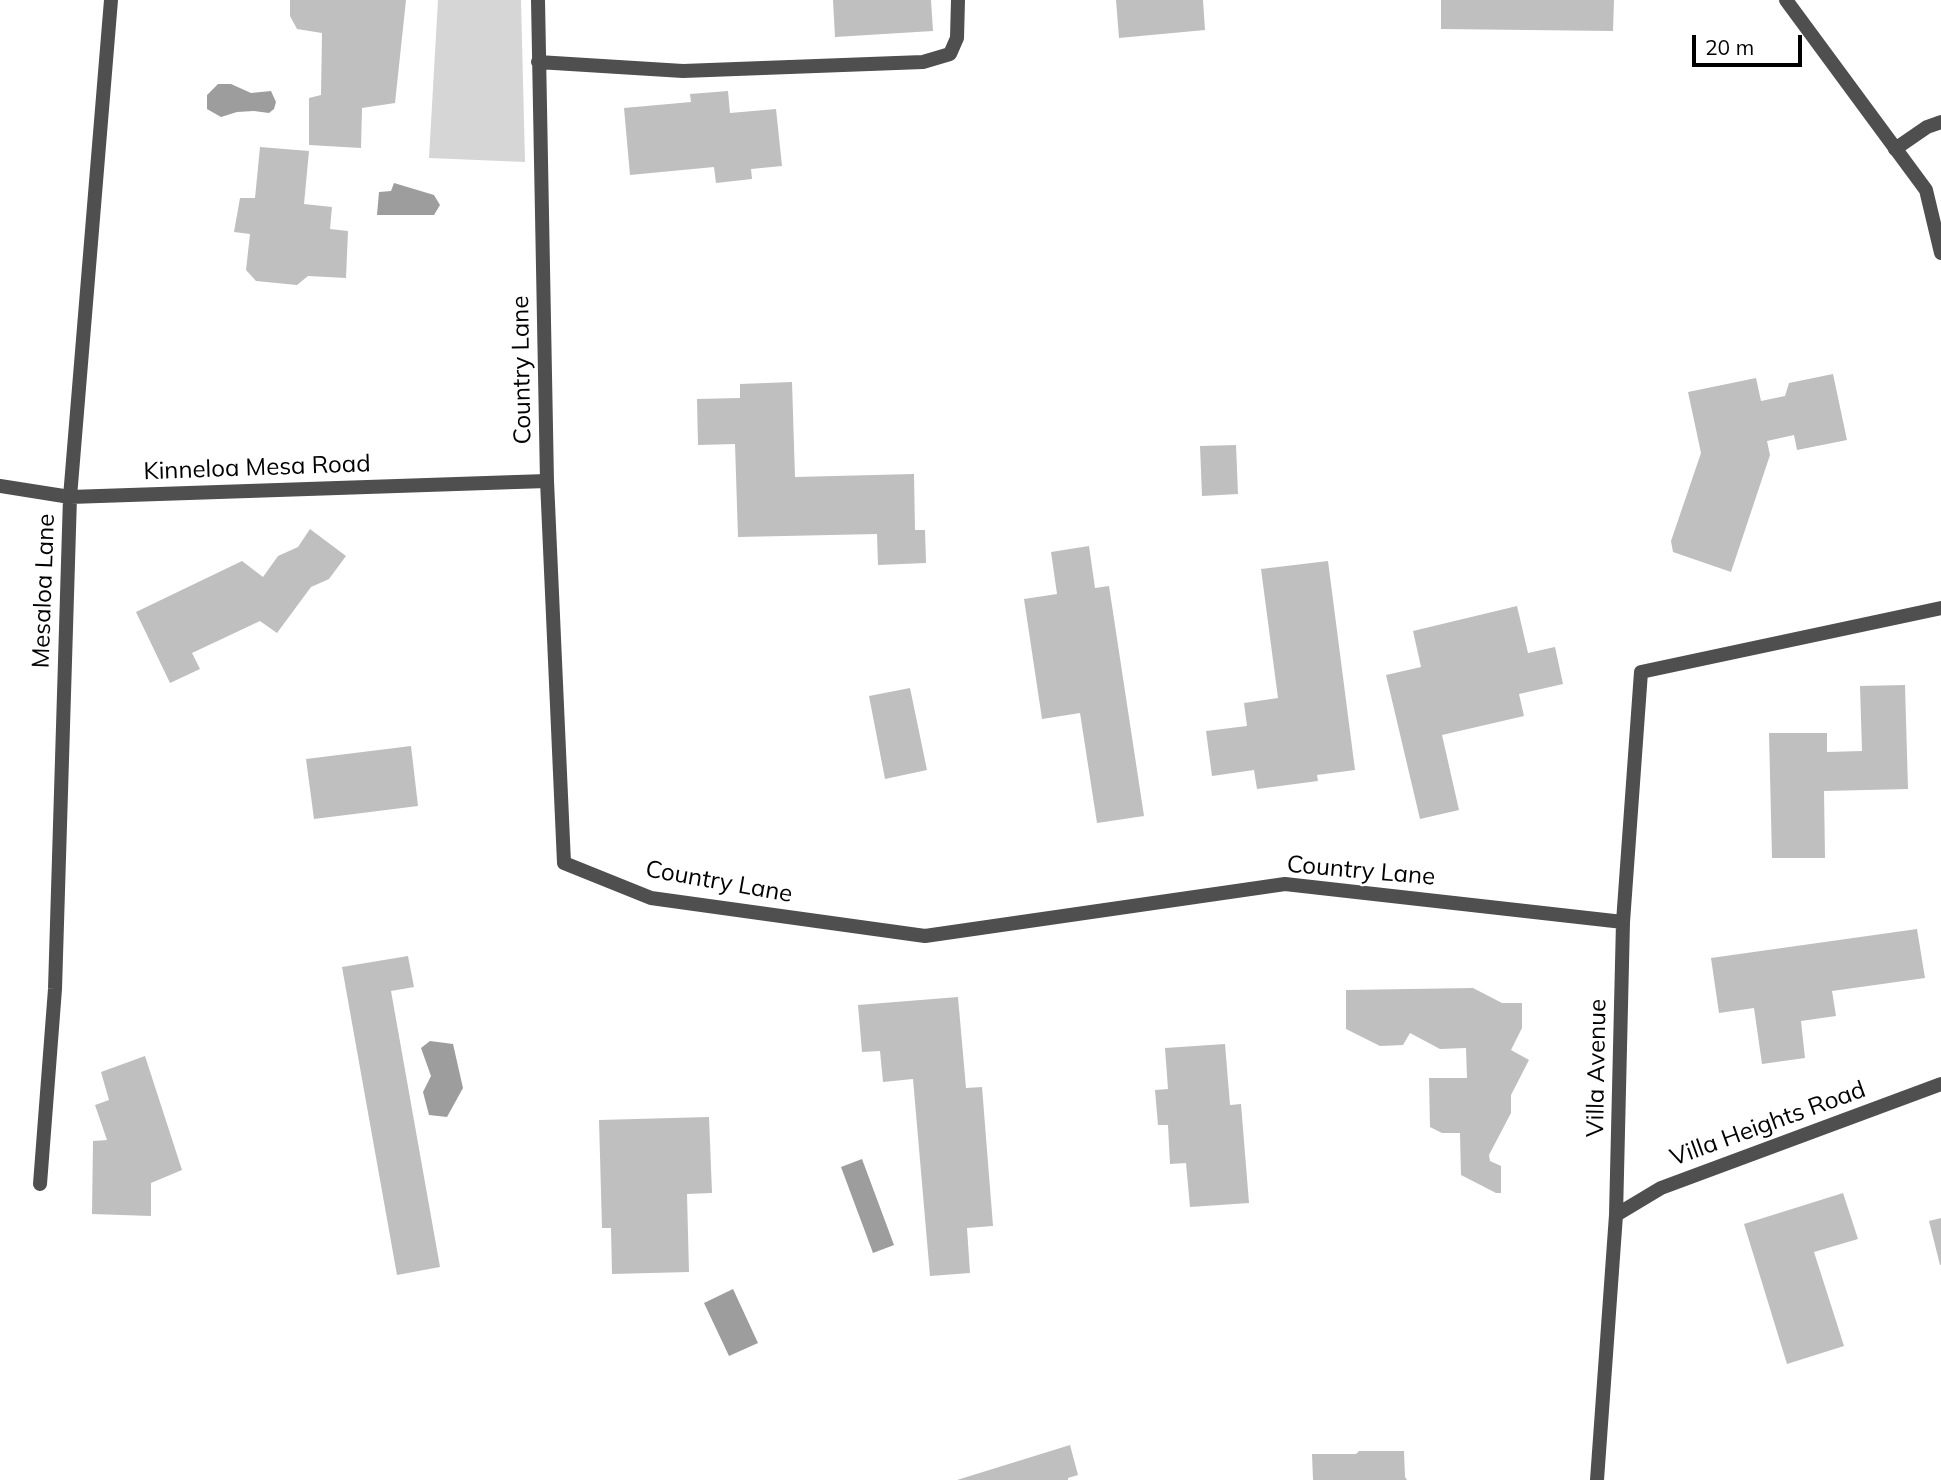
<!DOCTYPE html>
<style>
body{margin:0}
#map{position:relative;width:1941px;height:1480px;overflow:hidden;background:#fff;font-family:Mulish,sans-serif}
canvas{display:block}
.scale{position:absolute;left:1692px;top:35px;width:110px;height:32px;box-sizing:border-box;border:4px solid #000;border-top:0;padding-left:9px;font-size:21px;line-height:24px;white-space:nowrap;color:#000;-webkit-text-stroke:5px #fff;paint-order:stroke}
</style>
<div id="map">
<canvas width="1941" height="1480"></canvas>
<div class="scale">20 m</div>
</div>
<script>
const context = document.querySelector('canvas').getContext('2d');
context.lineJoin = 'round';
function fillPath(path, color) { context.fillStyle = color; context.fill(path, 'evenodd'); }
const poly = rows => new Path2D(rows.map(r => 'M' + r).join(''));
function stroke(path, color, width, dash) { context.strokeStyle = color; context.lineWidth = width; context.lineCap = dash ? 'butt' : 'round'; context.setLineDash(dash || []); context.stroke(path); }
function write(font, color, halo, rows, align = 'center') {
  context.font = font + ' Mulish,sans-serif'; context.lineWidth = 5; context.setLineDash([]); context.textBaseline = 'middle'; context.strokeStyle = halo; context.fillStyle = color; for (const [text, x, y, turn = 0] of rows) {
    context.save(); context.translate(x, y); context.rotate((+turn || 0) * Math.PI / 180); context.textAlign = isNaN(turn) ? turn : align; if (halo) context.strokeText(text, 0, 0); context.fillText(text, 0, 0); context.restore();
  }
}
const green = poly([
 [438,0,521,0,525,162,429,158]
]);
const water = poly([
 [218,84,231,84,251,93,271,91,276,102,274,109,269,113,254,111,237,112,221,117,207,109,207,95],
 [394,183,434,195,440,205,434,215,377,215,379,192,391,191],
 [430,1041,453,1044,463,1088,447,1117,429,1115,423,1092,431,1076,421,1048],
 [862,1159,894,1245,873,1253,841,1167],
 [733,1289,758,1343,729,1356,704,1303]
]);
const building = poly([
 [290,0,406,0,395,103,362,108,361,148,309,145,309,98,321,95,322,33,297,29,290,16],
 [833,0,931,0,933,31,835,37],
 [1116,0,1203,0,1205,30,1119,38],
 [1441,0,1614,0,1613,31,1441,29],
 [728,91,730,113,776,109,782,166,751,169,752,179,716,183,714,167,630,175,624,108,691,102,690,94],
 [260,147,309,151,304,204,332,207,330,229,348,231,346,278,308,276,297,285,256,281,246,270,250,234,234,232,240,198,255,198],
 [1833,374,1847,440,1797,450,1794,435,1767,441,1770,455,1731,572,1673,552,1671,541,1701,453,1688,392,1756,378,1761,401,1785,396,1789,383],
 [792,382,795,477,914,474,915,530,925,530,926,563,878,565,877,534,738,537,735,444,698,445,697,399,740,398,740,384],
 [1236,445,1238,494,1202,496,1200,446],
 [310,529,346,556,329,579,311,587,277,633,260,621,192,653,200,669,170,683,136,612,242,561,263,577,278,556,298,547],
 [1089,546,1095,588,1109,586,1144,816,1097,823,1080,713,1042,719,1024,599,1057,594,1051,552],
 [1328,561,1355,770,1317,775,1318,781,1257,789,1254,770,1212,776,1206,731,1247,726,1244,703,1278,698,1261,569],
 [1517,606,1528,653,1555,647,1563,684,1519,694,1524,716,1442,735,1459,810,1420,819,1386,675,1421,667,1413,631],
 [1905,685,1908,789,1824,791,1825,858,1772,858,1769,733,1827,733,1827,752,1862,751,1860,686],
 [910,688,927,770,885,779,869,696],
 [411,746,418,806,314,819,306,759],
 [1917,929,1925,978,1832,991,1836,1016,1801,1021,1805,1058,1762,1064,1754,1008,1719,1013,1711,958],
 [408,956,414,987,391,991,440,1267,397,1275,342,967],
 [1473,988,1502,1003,1522,1003,1522,1028,1511,1050,1529,1060,1511,1095,1511,1113,1489,1155,1490,1161,1501,1166,1501,1193,1496,1193,1461,1175,1460,1133,1442,1133,1430,1127,1429,1078,1467,1078,1466,1048,1440,1049,1410,1033,1403,1045,1380,1046,1346,1029,1346,990],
 [958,997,966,1088,982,1087,993,1226,967,1228,970,1273,930,1276,913,1079,883,1082,880,1051,862,1052,858,1005],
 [1225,1044,1230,1105,1241,1104,1249,1203,1190,1207,1186,1163,1170,1164,1168,1125,1158,1125,1155,1090,1168,1089,1165,1048],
 [145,1056,182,1170,151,1183,151,1216,92,1214,93,1141,107,1140,95,1105,109,1100,101,1072],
 [709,1117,712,1193,687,1194,689,1272,612,1274,611,1228,602,1228,599,1120],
 [1843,1193,1858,1239,1814,1252,1844,1346,1787,1364,1744,1224],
 [1941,1218,1941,1265,1940,1265,1929,1221],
 [1070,1445,1078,1475,1068,1478,1068,1480,957,1480],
 [1359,1451,1404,1451,1405,1477,1407,1480,1313,1480,1312,1454,1356,1454]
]);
const service = poly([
 [1895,149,1927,127,1941,122],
 [516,482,547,481]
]);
const minor = poly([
 [538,0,547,481,564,863,651,898,925,936,1285,884,1623,922],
 [1786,0,1926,190,1941,253],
 [538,62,683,71,923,62,950,54,957,38,958,0],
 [0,486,70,497,516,482],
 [40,1184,55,989,70,497,111,0],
 [1616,1215,1661,1188,1941,1084],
 [1597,1480,1616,1215,1623,922,1641,672,1941,608]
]);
const streetNames = [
 ["Country Lane",522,370,-91],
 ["Kinneloa Mesa Road",257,468,-2],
 ["Mesaloa Lane",44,591,-88],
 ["Country Lane",1361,871,5],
 ["Country Lane",719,882,10],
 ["Villa Avenue",1597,1068,-89],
 ["Villa Heights Road",1768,1124,-20]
];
fillPath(green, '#d6d6d6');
fillPath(water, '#9d9d9d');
fillPath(building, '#bfbfbf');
stroke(service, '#4f4f4f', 14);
stroke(minor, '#4f4f4f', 14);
write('24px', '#000', '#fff', streetNames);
</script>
